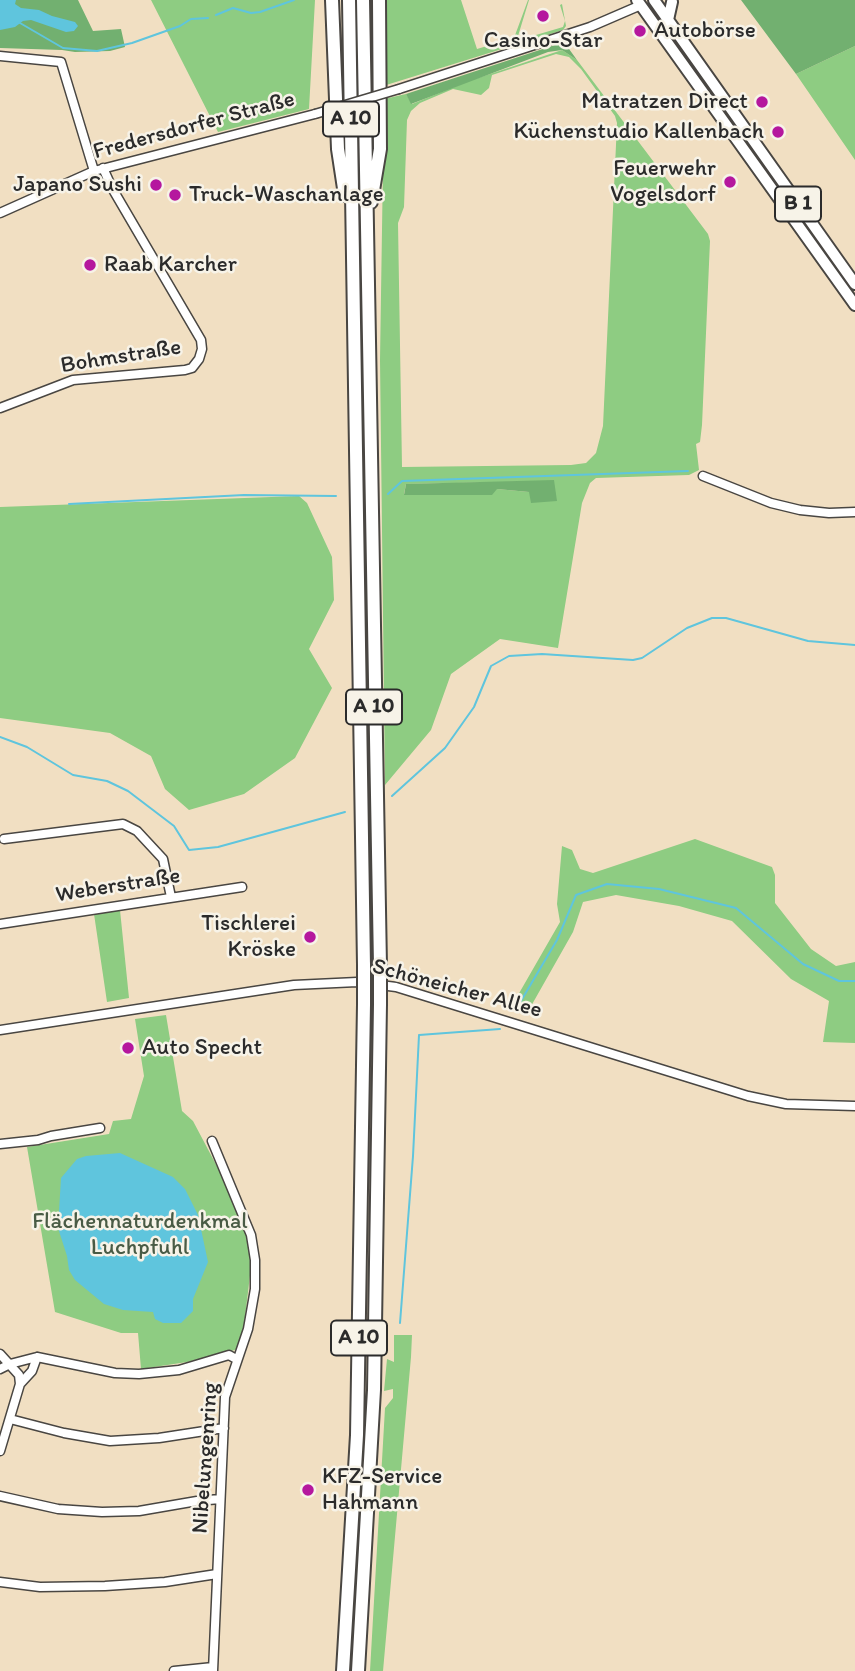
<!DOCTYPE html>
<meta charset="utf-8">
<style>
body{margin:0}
canvas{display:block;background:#f1dfc2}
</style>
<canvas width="855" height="1671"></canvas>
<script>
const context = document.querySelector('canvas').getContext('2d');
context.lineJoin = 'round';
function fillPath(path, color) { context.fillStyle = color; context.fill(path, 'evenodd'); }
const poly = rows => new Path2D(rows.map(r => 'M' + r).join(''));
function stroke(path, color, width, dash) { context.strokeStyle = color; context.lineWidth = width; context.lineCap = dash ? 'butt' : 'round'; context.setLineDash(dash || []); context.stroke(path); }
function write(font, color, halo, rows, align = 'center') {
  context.font = font + ' Itim,sans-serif'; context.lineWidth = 5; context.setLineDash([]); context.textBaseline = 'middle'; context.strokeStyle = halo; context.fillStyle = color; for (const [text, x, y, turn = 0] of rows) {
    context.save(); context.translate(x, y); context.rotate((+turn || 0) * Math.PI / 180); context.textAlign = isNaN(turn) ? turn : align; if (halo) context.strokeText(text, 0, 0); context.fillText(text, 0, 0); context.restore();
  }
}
const green = poly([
 [151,0,315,0,309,109,218,132],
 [386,0,461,0,477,49,514,38,528,0,529,0,518,36,519,40,563,27,565,21,560,5,562,4,566,26,563,30,383,86],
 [855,46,855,160,796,74],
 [562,50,577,60,708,234,710,241,702,425,700,442,696,444,699,470,689,475,596,478,590,483,582,503,558,648,500,639,451,674,431,730,385,785,380,360,384,99,406,94,412,104,469,81],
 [556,54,569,57,581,69,615,116,617,123,603,426,596,453,586,463,571,465,402,467,398,223,404,207,407,120,411,111,420,103,453,89,481,95,489,88,492,75],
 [554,481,529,492,497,489,404,494,406,484],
 [299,496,307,503,332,557,334,600,309,649,332,688,295,758,244,794,189,810,165,789,151,756,110,733,0,718,0,507],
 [695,839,772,867,775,875,775,903,811,949,836,966,855,962,855,1043,823,1042,829,1001,791,979,732,921,679,906,616,895,583,902,573,932,526,1015,510,1009,560,922,557,904,562,846,572,850,580,869,593,873],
 [120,910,129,998,107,1002,94,914],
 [166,1015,182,1111,193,1121,230,1191,250,1244,251,1267,242,1342,235,1350,187,1362,141,1369,138,1333,121,1333,55,1312,27,1147,109,1134,113,1121,131,1119,144,1076,135,1019],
 [394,1335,412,1335,411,1357,383,1671,370,1671,385,1408,393,1398,393,1389,384,1391,387,1359,394,1362]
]);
const forest = poly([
 [0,0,78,0,93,31,121,29,125,47,110,51,75,52,62,50,0,48],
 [741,0,855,0,855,46,796,74],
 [564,42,577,60,562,50,548,52,411,104,406,94],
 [554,480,557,501,531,503,529,492,497,489,492,495,404,495,406,484]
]);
const water = poly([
 [0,0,16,0,15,4,21,8,39,10,52,16,75,22,78,26,74,31,66,32,31,20,23,21,15,27,0,30],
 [120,1153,173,1177,185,1189,198,1215,208,1262,193,1299,193,1311,181,1323,163,1323,155,1319,153,1312,123,1310,104,1304,75,1280,69,1270,67,1256,58,1228,61,1178,77,1159,86,1156]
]);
const stream = poly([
 [216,15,233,8,251,13,260,12,294,0],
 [20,23,63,48,97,51,132,43,180,26,191,19,208,18],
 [388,494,402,481,688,471],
 [69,504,244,495,336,496],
 [0,737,27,747,73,775,107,781,128,791,174,826,189,850,218,847,345,812],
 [392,796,445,748,474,707,491,666,509,656,542,654,633,660,642,658,687,628,712,618,726,618,808,641,855,645],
 [515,1011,557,940,576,895,607,884,659,889,736,908,803,964,839,981,855,981],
 [400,1323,413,1156,419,1035,500,1029]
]);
const minor = poly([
 [0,56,61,62,94,171],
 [399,89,590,27,641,5],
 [0,213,94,171,315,114],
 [0,408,73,380,185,370,192,368,199,359,202,349,201,340,112,188,103,168],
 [703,476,771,503,800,510,829,513,855,512],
 [4,839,123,824,137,831,163,859,171,897],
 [0,924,242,887],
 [0,1030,294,985,357,982,396,987,748,1096,786,1104,855,1106],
 [212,1141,251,1235,255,1260,255,1289,248,1329,225,1397,213,1671],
 [0,1144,38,1140,51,1136,100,1128],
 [0,1354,19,1375,20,1384,0,1451],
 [0,1369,10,1364,37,1357,115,1373,139,1374,179,1370,229,1355,236,1359],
 [20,1384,32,1371,37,1357],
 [10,1419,64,1433,110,1441,159,1438,224,1428],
 [0,1496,58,1509,102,1512,139,1511,197,1501,220,1499],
 [0,1582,40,1587,105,1586,165,1582,217,1574],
 [174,1671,213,1667]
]);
const major = poly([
 [637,0,855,305],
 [654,0,855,284],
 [668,20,672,2]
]);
const highway = poly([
 [332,0,338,149,345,195],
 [349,0,364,965],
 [363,0,380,965],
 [371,202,380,149,379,0],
 [343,1671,357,1435,364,1004],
 [358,1671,374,1390,380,1004]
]);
const minorBridge = poly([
 [315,114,399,89]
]);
const highwayBridge = poly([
 [380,965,380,1004],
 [364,1004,364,965]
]);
const markers = [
 [543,16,7,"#b5179e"],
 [640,31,7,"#b5179e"],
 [762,102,7,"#b5179e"],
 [778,132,7,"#b5179e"],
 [730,182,7,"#b5179e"],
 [156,185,7,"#b5179e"],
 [175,195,7,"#b5179e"],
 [90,265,7,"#b5179e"],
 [310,937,7,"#b5179e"],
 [128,1048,7,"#b5179e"],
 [308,1490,7,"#b5179e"]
];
const shields = [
 [351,119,56],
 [798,204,46],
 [374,707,56],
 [359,1338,56]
];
const shieldNames = [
 ["A 10",351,119],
 ["B 1",798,204],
 ["A 10",374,707],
 ["A 10",359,1338]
];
const poiNames = [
 ["Autobörse",654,31],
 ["Casino-Star",543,41,"center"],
 ["Matratzen Direct",748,102,"right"],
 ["Küchenstudio Kallenbach",764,132,"right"],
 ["Feuerwehr",716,169,"right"],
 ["Vogelsdorf",716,195,"right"],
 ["Japano Sushi",142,185,"right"],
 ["Truck-Waschanlage",189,195],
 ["Raab Karcher",104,265],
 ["Tischlerei",296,924,"right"],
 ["Kröske",296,950,"right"],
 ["Auto Specht",142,1048],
 ["KFZ-Service",322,1477],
 ["Hahmann",322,1503]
];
const streetNames = [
 ["Fredersdorfer Straße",194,126,-15],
 ["Bohmstraße",121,357,-9],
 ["Weberstraße",118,886,-9],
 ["Schöneicher Allee",457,989,15],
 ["Nibelungenring",206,1458,-86]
];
const parkNames = [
 ["Flächennaturdenkmal",140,1222],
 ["Luchpfuhl",140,1248]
];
fillPath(green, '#8ecc82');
fillPath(forest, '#72b070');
fillPath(water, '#5fc5dd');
stroke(stream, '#5fc5dd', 2);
stroke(minor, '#494642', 11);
stroke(major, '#494642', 14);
stroke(highway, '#494642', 16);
stroke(minor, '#fff', 8);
stroke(major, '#fff', 10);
stroke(highway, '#fff', 12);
stroke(minorBridge, '#494642', 11, []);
stroke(highwayBridge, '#494642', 16, []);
stroke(minorBridge, '#fff', 8);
stroke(highwayBridge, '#fff', 12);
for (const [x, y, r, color] of markers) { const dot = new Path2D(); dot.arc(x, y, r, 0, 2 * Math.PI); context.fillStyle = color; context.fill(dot); stroke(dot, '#f7f3e8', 2.5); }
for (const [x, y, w] of shields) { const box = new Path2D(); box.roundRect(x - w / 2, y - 17.5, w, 35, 5); context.fillStyle = '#f7f3e8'; context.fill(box); stroke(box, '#2b2b2b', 2); }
write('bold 21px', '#2b2b2b', null, shieldNames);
write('23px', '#2b2b2b', '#f7f3e8', poiNames, 'left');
write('23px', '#2b2b2b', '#f7f3e8', streetNames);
write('23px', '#495b45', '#f7f3e8', parkNames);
</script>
